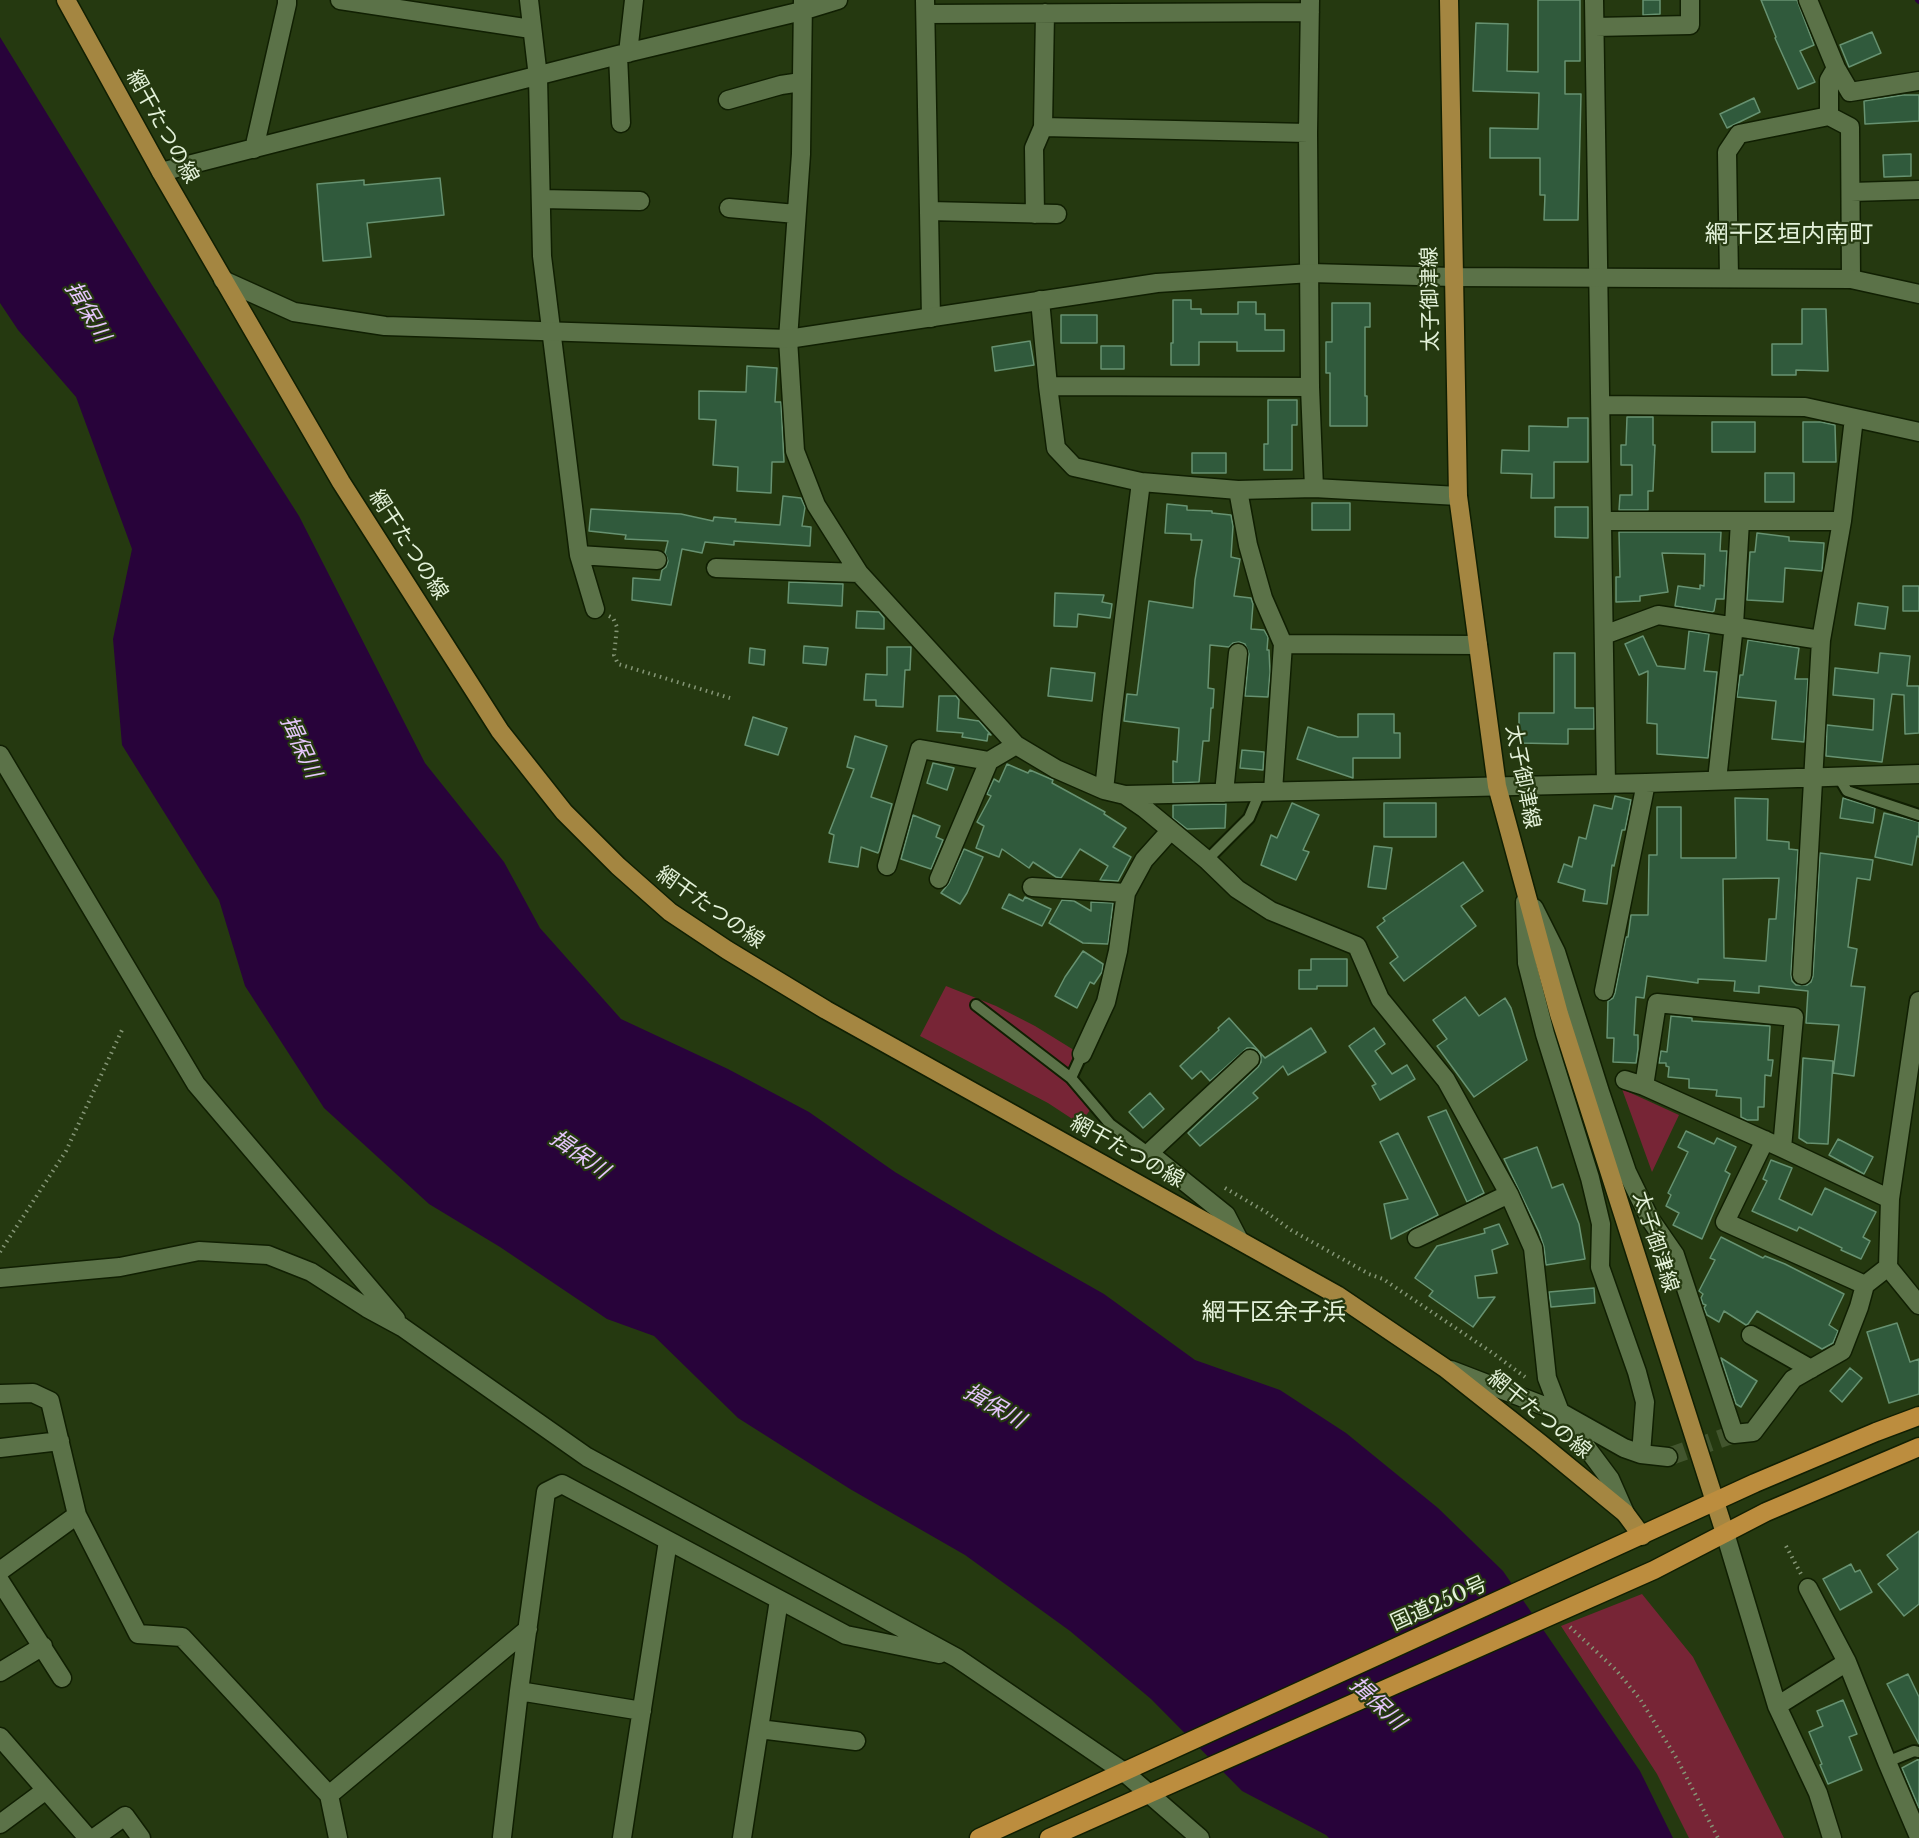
<!DOCTYPE html>
<meta charset="utf-8">
<style>
body{margin:0}
canvas{display:block;background:#253910}
</style>
<canvas width="1919" height="1838"></canvas>
<script>
const context = document.querySelector('canvas').getContext('2d');
context.lineJoin = 'round';
function fillPath(path, color) { context.fillStyle = color; context.fill(path, 'evenodd'); }
const poly = rows => new Path2D(rows.map(r => 'M' + r).join(''));
function stroke(path, color, width, dash) { context.strokeStyle = color; context.lineWidth = width; context.lineCap = dash ? 'butt' : 'round'; context.setLineDash(dash || []); context.stroke(path); }
function write(font, color, halo, rows, align = 'center') {
  context.font = font + ' "Libre Baskerville","Noto Sans JP",serif'; context.lineWidth = 4.5; context.setLineDash([]); context.textBaseline = 'middle'; context.strokeStyle = halo; context.fillStyle = color; for (const [text, x, y, turn = 0] of rows) {
    context.save(); context.translate(x, y); context.rotate((+turn || 0) * Math.PI / 180); context.textAlign = isNaN(turn) ? turn : align; if (halo) context.strokeText(text, 0, 0); context.fillText(text, 0, 0); context.restore();
  }
}
const green = poly([
 [946,986,996,1006,1035,1026,1077,1052,1062,1078,1090,1110,1080,1124,1048,1103,920,1036],
 [1622,1089,1679,1115,1652,1172],
 [1642,1594,1693,1657,1784,1838,1689,1838,1657,1774,1561,1626]
]);
const water = poly([
 [0,37,152,285,299,516,425,763,504,862,540,928,621,1019,728,1069,809,1112,895,1172,998,1234,1104,1294,1195,1360,1280,1390,1346,1433,1438,1508,1503,1571,1640,1771,1673,1838,1329,1838,1326,1835,1242,1791,1151,1699,1070,1631,965,1555,850,1489,738,1418,654,1336,607,1319,500,1247,429,1204,324,1108,245,986,219,900,122,745,113,639,132,549,76,397,18,330,0,303]
]);
const stream = poly([
 [1918,0,1919,1]
]);
const building = poly([
 [1538,0,1580,0,1580,61,1565,61,1565,94,1581,94,1578,220,1544,220,1545,195,1540,195,1540,158,1490,158,1490,128,1538,129,1539,93,1473,91,1476,23,1508,24,1507,71,1538,72,1538,0],
 [1643,0,1660,0,1660,14,1643,15,1643,0],
 [1761,0,1797,0,1814,45,1800,51,1815,82,1798,89,1775,38,1776,37,1761,0],
 [1872,32,1881,53,1849,67,1840,45,1872,32],
 [1903,95,1919,95,1919,121,1865,124,1864,101,1903,95],
 [1754,98,1760,112,1727,128,1720,114,1754,98],
 [1911,154,1911,176,1884,177,1883,155,1911,154],
 [440,178,444,215,367,223,371,257,323,261,317,184,364,180,364,185,440,178],
 [1173,300,1191,300,1191,309,1201,309,1201,314,1238,314,1238,302,1256,302,1256,314,1265,314,1265,330,1284,330,1284,351,1237,351,1237,342,1199,342,1199,365,1171,365,1171,343,1173,343,1173,300],
 [1332,303,1370,303,1370,327,1365,327,1365,396,1367,396,1367,426,1330,426,1330,373,1326,373,1326,342,1332,342,1332,303],
 [1802,309,1826,309,1828,371,1796,370,1796,375,1772,375,1772,344,1802,344,1802,309],
 [1061,315,1097,315,1097,343,1061,343,1061,315],
 [1030,341,1034,365,995,371,992,347,1030,341],
 [1101,346,1124,346,1124,369,1101,369,1101,346],
 [747,366,777,368,775,402,781,402,784,462,772,462,771,493,737,491,738,467,713,465,716,420,699,419,699,391,746,392,747,366],
 [1268,400,1297,400,1297,425,1292,425,1292,470,1264,470,1264,444,1268,444,1268,400],
 [1627,417,1653,417,1653,445,1655,445,1653,491,1648,491,1648,510,1619,510,1620,495,1632,495,1632,465,1621,465,1621,445,1626,445,1627,417],
 [1568,418,1588,418,1588,462,1554,462,1554,498,1531,498,1532,474,1501,473,1502,450,1529,451,1529,426,1568,427,1568,418],
 [1712,422,1755,422,1755,452,1712,452,1712,422],
 [1803,422,1821,422,1835,425,1836,462,1803,462,1803,422],
 [1192,453,1226,453,1226,473,1192,473,1192,453],
 [1765,473,1794,473,1794,502,1765,502,1765,473],
 [783,496,801,498,805,507,802,526,811,527,810,546,734,541,734,545,705,542,702,553,682,549,671,605,632,600,633,578,660,580,662,570,666,567,668,561,665,553,668,541,625,539,626,535,589,531,591,509,681,514,713,521,714,517,736,519,735,522,780,525,783,496],
 [1312,503,1350,503,1350,530,1312,530,1312,503],
 [1167,504,1187,506,1187,510,1212,511,1212,513,1231,515,1233,526,1231,557,1240,559,1234,596,1251,598,1253,604,1251,629,1264,630,1268,637,1267,650,1269,650,1270,672,1268,697,1245,696,1249,654,1245,644,1239,642,1233,643,1229,647,1210,645,1208,688,1214,689,1213,708,1211,708,1209,741,1203,741,1199,782,1173,783,1173,761,1177,762,1179,728,1124,721,1127,694,1137,695,1149,601,1193,608,1195,580,1202,540,1191,540,1191,534,1165,533,1167,504],
 [1555,507,1588,507,1588,538,1555,537,1555,507],
 [1619,532,1721,532,1720,551,1727,551,1724,599,1716,599,1714,611,1712,612,1675,606,1678,586,1700,589,1700,585,1704,586,1705,554,1662,553,1668,592,1640,596,1640,601,1616,602,1616,577,1620,577,1619,532],
 [1757,533,1789,537,1789,541,1824,543,1822,571,1785,568,1783,602,1747,600,1750,552,1755,552,1757,533],
 [789,582,843,584,842,606,788,603,789,582],
 [1903,586,1919,586,1919,611,1903,611,1903,586],
 [1055,593,1104,595,1102,602,1112,604,1110,618,1078,614,1077,627,1054,626,1055,593],
 [1858,603,1888,607,1885,629,1855,625,1858,603],
 [857,611,879,612,884,618,884,629,856,628,857,611],
 [1689,631,1709,634,1704,671,1717,672,1708,758,1657,754,1657,724,1647,723,1648,671,1639,675,1625,644,1643,636,1657,666,1685,669,1689,631],
 [1748,640,1799,648,1795,679,1808,679,1804,742,1772,739,1776,701,1737,697,1740,675,1743,675,1748,640],
 [804,646,828,648,826,665,803,663,804,646],
 [887,647,911,647,910,670,905,670,903,707,876,706,876,700,864,700,866,674,887,675,887,647],
 [750,648,765,650,764,665,749,663,750,648],
 [1554,653,1575,653,1575,708,1594,708,1594,729,1568,729,1568,744,1519,743,1519,713,1554,713,1554,653],
 [1880,653,1910,656,1907,686,1919,686,1919,733,1905,734,1904,695,1892,694,1882,762,1826,756,1827,725,1873,730,1874,699,1833,695,1835,668,1878,673,1880,653],
 [1051,668,1095,673,1092,701,1048,696,1051,668],
 [939,696,956,696,959,700,958,718,979,721,991,735,988,734,987,741,962,737,963,733,937,731,939,696],
 [1358,714,1394,714,1394,733,1400,733,1400,758,1353,758,1353,778,1297,759,1308,727,1338,737,1358,737,1358,714],
 [753,717,787,728,778,755,745,745,753,717],
 [855,736,887,746,871,797,892,804,879,851,878,853,861,847,858,867,829,862,834,835,829,833,854,769,847,767,855,736],
 [1242,750,1264,752,1263,770,1240,768,1242,750],
 [933,763,954,768,947,790,927,783,933,763],
 [1007,764,1028,773,1030,770,1053,780,1052,783,1105,812,1104,814,1126,828,1113,847,1131,857,1118,881,1100,880,1108,866,1080,849,1061,878,1056,877,1033,862,1029,868,1002,849,999,857,976,848,984,826,977,822,991,796,987,794,994,779,999,782,1007,764],
 [1615,796,1631,800,1625,830,1622,830,1614,866,1612,865,1607,904,1583,901,1585,890,1558,882,1564,864,1572,867,1579,837,1586,839,1594,805,1612,809,1615,796],
 [1735,798,1768,799,1767,840,1789,842,1789,849,1798,850,1791,974,1792,981,1796,985,1807,985,1811,982,1813,976,1820,853,1873,860,1870,880,1857,878,1848,947,1857,949,1851,986,1865,987,1854,1076,1833,1073,1839,1025,1806,1023,1808,991,1759,986,1759,993,1734,991,1735,981,1698,979,1698,983,1647,976,1644,998,1636,997,1634,1035,1638,1035,1638,1049,1636,1063,1613,1062,1614,1038,1607,1038,1608,1001,1613,998,1615,993,1626,937,1628,937,1631,915,1648,915,1649,855,1657,855,1657,807,1681,807,1681,858,1736,858,1735,798],
 [1779,878,1776,919,1769,919,1766,961,1724,958,1723,879,1779,878],
 [1843,798,1875,808,1873,823,1840,818,1843,798],
 [1292,803,1319,815,1303,850,1309,852,1296,880,1261,865,1271,835,1277,838,1292,803],
 [1384,803,1436,803,1436,837,1384,837,1384,803],
 [1226,804,1225,828,1187,829,1173,818,1173,805,1226,804],
 [1884,813,1919,822,1919,837,1917,836,1912,865,1875,857,1884,813],
 [913,815,940,826,936,837,943,840,931,869,901,859,913,815],
 [1374,846,1392,848,1386,889,1368,887,1374,846],
 [964,849,983,857,967,893,960,904,941,893,949,883,964,849],
 [1463,862,1483,891,1461,906,1476,926,1404,981,1390,963,1398,957,1377,927,1385,921,1383,918,1463,862],
 [1009,894,1023,901,1025,897,1051,909,1042,926,1002,908,1009,894],
 [1062,900,1074,901,1091,911,1091,902,1113,903,1108,944,1083,943,1049,923,1062,900],
 [1083,951,1103,964,1102,972,1094,984,1090,982,1077,1008,1055,996,1065,977,1083,951],
 [1311,959,1347,959,1347,986,1317,986,1317,989,1299,989,1299,970,1311,970,1311,959],
 [1465,997,1479,1016,1505,998,1511,1008,1527,1060,1474,1097,1437,1046,1447,1039,1433,1020,1465,997],
 [1671,1016,1692,1018,1692,1021,1770,1026,1768,1060,1773,1060,1771,1076,1765,1075,1764,1107,1758,1107,1758,1120,1747,1120,1741,1117,1741,1098,1716,1096,1717,1090,1689,1088,1689,1079,1668,1077,1669,1067,1666,1066,1666,1063,1659,1063,1661,1051,1667,1052,1671,1016],
 [1229,1018,1265,1058,1311,1028,1326,1052,1288,1075,1283,1066,1253,1093,1258,1098,1200,1146,1188,1133,1258,1067,1261,1062,1261,1056,1258,1051,1253,1048,1247,1048,1210,1081,1201,1071,1192,1079,1180,1066,1219,1030,1218,1028,1229,1018],
 [1374,1028,1385,1044,1375,1051,1392,1074,1407,1065,1415,1079,1380,1100,1372,1086,1376,1084,1349,1046,1374,1028],
 [1803,1058,1833,1061,1828,1144,1807,1143,1799,1138,1803,1058],
 [1150,1093,1164,1109,1143,1128,1129,1112,1150,1093],
 [1446,1110,1484,1193,1467,1202,1428,1117,1446,1110],
 [1686,1131,1714,1144,1717,1138,1736,1147,1725,1171,1730,1174,1702,1239,1673,1225,1679,1213,1666,1206,1671,1195,1668,1193,1688,1152,1678,1147,1686,1131],
 [1398,1133,1438,1215,1391,1239,1384,1204,1408,1199,1380,1142,1398,1133],
 [1838,1139,1873,1157,1864,1174,1829,1155,1838,1139],
 [1537,1147,1552,1188,1563,1184,1579,1224,1585,1259,1546,1265,1544,1247,1539,1232,1504,1159,1537,1147],
 [1771,1160,1792,1168,1779,1199,1812,1215,1825,1188,1876,1212,1863,1237,1870,1241,1861,1259,1841,1250,1842,1248,1799,1227,1797,1231,1752,1211,1767,1181,1763,1179,1771,1160],
 [1499,1224,1508,1244,1492,1250,1497,1273,1475,1276,1478,1298,1495,1297,1473,1327,1429,1296,1433,1291,1415,1278,1437,1246,1485,1233,1484,1229,1499,1224],
 [1721,1237,1763,1258,1765,1256,1785,1264,1844,1294,1829,1325,1838,1331,1833,1343,1822,1349,1757,1311,1748,1324,1746,1325,1724,1311,1719,1322,1707,1315,1704,1308,1706,1305,1703,1304,1701,1298,1703,1294,1699,1291,1715,1260,1710,1258,1721,1237],
 [1594,1288,1595,1303,1551,1307,1549,1292,1594,1288],
 [1897,1323,1910,1362,1919,1359,1919,1394,1889,1403,1867,1332,1897,1323],
 [1721,1358,1757,1381,1741,1407,1736,1404,1721,1358],
 [1850,1368,1862,1378,1842,1402,1830,1391,1850,1368],
 [1919,1531,1919,1604,1904,1616,1878,1584,1898,1569,1887,1555,1919,1531],
 [1851,1564,1855,1572,1860,1570,1872,1592,1840,1610,1823,1579,1851,1564],
 [1908,1674,1919,1697,1919,1744,1887,1684,1908,1674],
 [1843,1700,1857,1734,1849,1737,1862,1770,1828,1784,1820,1765,1822,1764,1809,1732,1823,1726,1817,1711,1843,1700],
 [1919,1759,1919,1808,1902,1768,1919,1759]
]);
const minorTunnel = poly([
 [1668,1457,1734,1434]
]);
const path = poly([
 [609,616,613,618,617,627,614,655,618,664,730,698],
 [1225,1188,1266,1212,1291,1230,1369,1274,1383,1279,1494,1354,1525,1377],
 [0,1252,66,1151,122,1030],
 [1786,1546,1801,1574],
 [1570,1627,1616,1670,1640,1699,1677,1759,1718,1838]
]);
const service = poly([
 [1838,776,1847,791,1919,815],
 [1207,860,1249,818,1260,792],
 [976,1005,1071,1078],
 [1082,1054,1071,1078,1110,1124,1149,1153],
 [1887,1762,1914,1751,1919,1752]
]);
const minor = poly([
 [340,0,531,29],
 [529,0,538,77,542,256,579,555,595,609],
 [803,0,801,154,788,339,795,451,816,505,859,573,1016,745,1056,769,1104,790,1125,795,1646,783,1919,774],
 [925,0,931,318],
 [1310,0,1308,133,1310,387,1314,488],
 [1594,0,1606,784],
 [1808,0,1836,68,1829,80,1829,116],
 [926,14,1310,12],
 [1595,27,1690,25,1690,0],
 [628,53,634,0],
 [618,55,621,123],
 [1836,68,1850,92,1919,81],
 [728,100,781,85,801,82],
 [1043,127,1308,133],
 [254,149,287,4,287,0],
 [161,172,618,55,802,11,838,0],
 [1851,192,1919,190],
 [541,199,640,201],
 [729,208,796,214],
 [929,211,1057,214],
 [1035,214,1034,148,1043,127,1045,13],
 [1729,278,1727,152,1739,134,1829,116,1850,127,1851,279],
 [1040,300,1048,386,1056,448,1074,467,1141,482,1238,490,1314,488,1458,496],
 [1048,386,1310,387],
 [1601,405,1805,407,1919,432],
 [1238,490,1248,545,1263,598,1283,644,1273,791],
 [1602,521,1842,521],
 [579,555,657,560],
 [716,568,859,573],
 [1604,635,1658,615,1821,640],
 [1283,644,1478,645],
 [0,755,196,1084,396,1319],
 [1717,780,1734,625,1740,521],
 [1104,790,1112,715,1141,482],
 [1224,793,1238,653],
 [1125,795,1144,808,1207,860,1237,889,1271,911,1357,946,1380,999,1446,1080,1509,1194,1533,1248,1547,1378,1560,1412,1610,1479,1625,1513],
 [887,866,920,749,989,761],
 [939,879,989,761,1016,745],
 [1032,887,1126,893],
 [1525,902,1527,963,1545,1034,1590,1178,1601,1224,1600,1267,1637,1372,1645,1402,1641,1454],
 [1534,908,1556,952,1600,1092,1627,1172,1650,1219,1675,1255,1734,1434,1753,1432,1793,1379,1842,1351,1859,1307,1865,1285,1888,1267],
 [1802,975,1821,640,1842,521,1854,418],
 [1604,991,1646,783],
 [1919,1001,1890,1199,1888,1267,1919,1305],
 [1082,1054,1106,1002,1118,951,1126,893,1144,860,1170,831],
 [1625,1080,1644,1086,1782,1148,1890,1199],
 [1644,1086,1657,1003,1794,1017,1782,1148],
 [1765,1140,1725,1222,1865,1285],
 [1417,1238,1509,1194],
 [1239,1240,1226,1215,1149,1153,1250,1059],
 [0,1278,120,1267,199,1251,268,1255,311,1272,367,1308,402,1327,587,1457,957,1658,1124,1772,1200,1838],
 [1751,1335,1811,1369],
 [1451,1370,1560,1412,1624,1448,1641,1454,1668,1457],
 [0,1394,33,1393,50,1401,77,1515,138,1634,182,1637,329,1795,338,1838],
 [0,1448,60,1441],
 [1725,1533,1777,1706,1818,1793,1832,1838],
 [0,1571,77,1515],
 [0,1581,62,1678],
 [1808,1588,1847,1662,1887,1762,1919,1837],
 [0,1672,43,1646],
 [519,1691,642,1711],
 [1777,1706,1847,1662],
 [759,1729,856,1741],
 [0,1737,88,1838],
 [329,1795,528,1629],
 [0,1824,46,1790],
 [502,1837,519,1691,546,1492,562,1484,846,1635,939,1654],
 [94,1838,125,1816,141,1838],
 [622,1838,668,1541],
 [742,1838,779,1600]
]);
const tertiary = poly([
 [223,280,294,312,385,326,788,339,1157,283,1311,273,1453,277,1851,279,1919,294]
]);
const primary = poly([
 [66,0,161,172,341,482,500,731,564,812,618,866,670,912,727,950,826,1010,1337,1295,1445,1368,1541,1444,1625,1513,1642,1536],
 [1449,0,1458,496,1497,786,1559,1014,1725,1533]
]);
const trunk = poly([
 [979,1838,1755,1483,1876,1432,1919,1416],
 [1049,1838,1654,1570,1766,1512,1919,1447]
]);
const streetNames = [
 ["網干たつの線",162,127,61],
 ["太子御津線",1431,299,-91],
 ["網干たつの線",408,545,57],
 ["太子御津線",1522,777,79],
 ["網干たつの線",710,908,35],
 ["網干たつの線",1127,1152,29],
 ["太子御津線",1655,1242,72],
 ["網干たつの線",1539,1415,39],
 ["国道250号",1439,1604,-24]
];
const waterNames = [
 ["揖保川",87,312,59],
 ["揖保川",300,747,65],
 ["揖保川",579,1155,35],
 ["揖保川",994,1407,30],
 ["揖保川",1377,1704,43]
];
const quarterNames = [
 ["網干区垣内南町",1789,235],
 ["網干区余子浜",1274,1313]
];
fillPath(green, '#772536');
fillPath(water, '#28033a');
stroke(stream, '#28033a', 6);
fillPath(building, '#305a3c');
stroke(building, '#679271', 1.5);
stroke(minorTunnel, '#42552e', 18, [18, 9]);
stroke(service, '#101f02', 14);
stroke(minor, '#101f02', 21);
stroke(tertiary, '#101f02', 21);
stroke(primary, '#101f02', 21);
stroke(trunk, '#101f02', 21);
stroke(path, '#859676', 4, [1.5, 4.5]);
stroke(service, '#5b7248', 10);
stroke(minor, '#5b7248', 18);
stroke(tertiary, '#5b7248', 18);
stroke(primary, '#a48641', 18);
stroke(trunk, '#bc8d3e', 18);
write('21px', '#e3f1d9', '#253910', streetNames);
write('italic 22px', '#e5c6fb', '#253910', waterNames);
write('24px', '#e3f1d9', '#253910', quarterNames);
</script>
